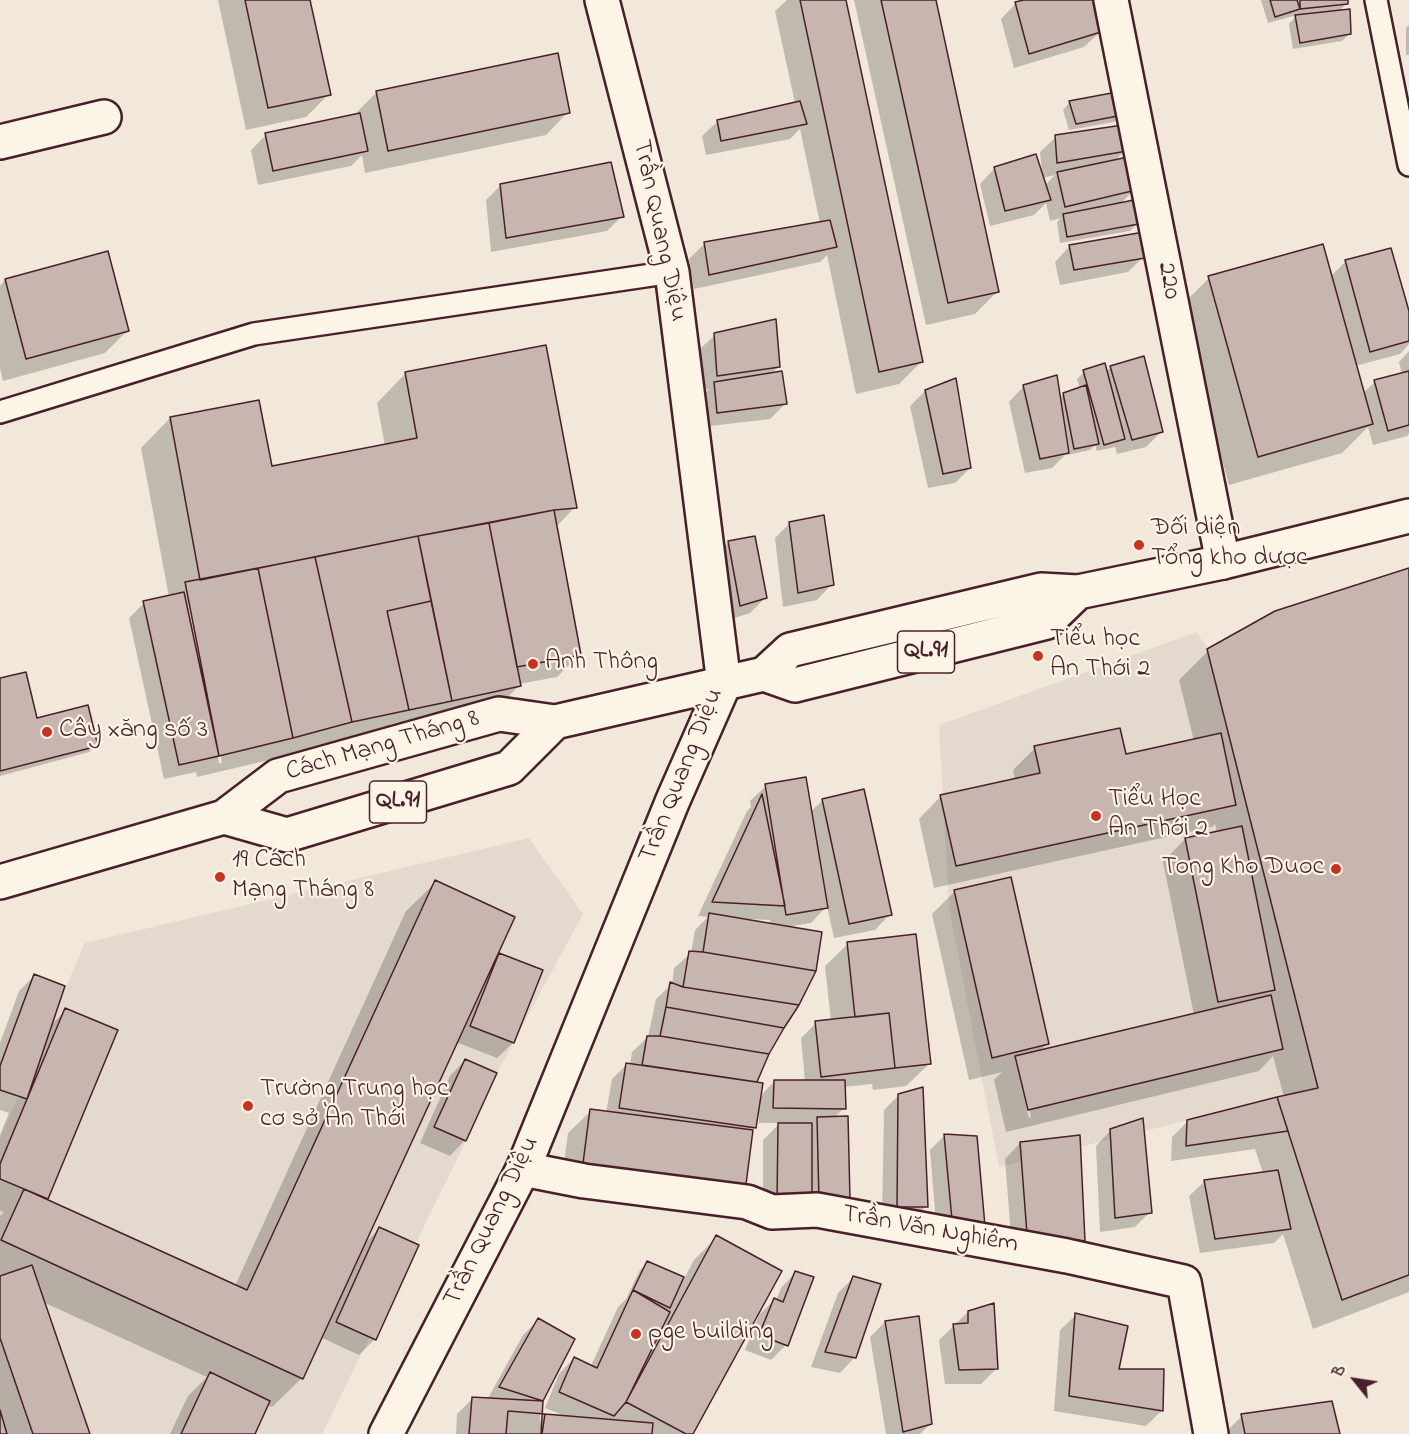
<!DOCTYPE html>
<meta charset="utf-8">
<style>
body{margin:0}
#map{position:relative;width:1409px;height:1434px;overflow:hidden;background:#f1e8da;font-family:"Indie Flower",sans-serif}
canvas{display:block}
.north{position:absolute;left:1325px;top:1350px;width:60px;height:60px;-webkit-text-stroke:4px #fcf5e5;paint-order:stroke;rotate:300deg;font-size:16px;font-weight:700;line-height:24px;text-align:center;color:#4a1f2b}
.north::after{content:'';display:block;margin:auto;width:21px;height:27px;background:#4a1f2b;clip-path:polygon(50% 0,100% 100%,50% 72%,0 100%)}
</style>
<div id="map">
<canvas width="1409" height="1434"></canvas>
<div class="north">B</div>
</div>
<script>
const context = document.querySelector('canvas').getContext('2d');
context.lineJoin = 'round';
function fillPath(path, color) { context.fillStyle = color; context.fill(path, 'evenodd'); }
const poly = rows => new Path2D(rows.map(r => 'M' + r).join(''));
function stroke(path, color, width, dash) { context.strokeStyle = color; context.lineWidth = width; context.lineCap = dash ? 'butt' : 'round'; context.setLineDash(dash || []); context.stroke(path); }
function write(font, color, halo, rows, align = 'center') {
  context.font = font + ' "Indie Flower",sans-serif'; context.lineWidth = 4.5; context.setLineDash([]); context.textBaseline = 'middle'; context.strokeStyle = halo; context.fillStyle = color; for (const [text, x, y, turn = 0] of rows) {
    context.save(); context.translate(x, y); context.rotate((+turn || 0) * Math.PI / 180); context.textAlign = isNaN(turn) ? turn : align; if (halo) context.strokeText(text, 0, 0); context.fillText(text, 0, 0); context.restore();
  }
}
const built = poly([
 [1197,632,1207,649,1318,1088,999,1167,949,908,939,725],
 [529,838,583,914,497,1073,466,1141,322,1434,0,1434,0,1138,85,943]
]);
const shadow = poly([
 [218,0,308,0,329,94,306,117,246,130],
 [787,0,845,0,922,361,899,384,856,394,827,255,820,262,694,289,689,259,704,244,820,223,800,129,790,139,706,155,702,136,718,121,795,103,775,11],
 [854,0,934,0,998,291,975,314,926,325],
 [1024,0,1097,0,1100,32,1084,47,1014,68,1001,19,1016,3,1024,2],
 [1261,0,1346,0,1347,3,1338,12,1350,33,1342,41,1293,49,1289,24,1297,15,1268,23],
 [1409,25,1409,55,1406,55,1406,28],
 [377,92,568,112,546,135,365,173,362,155,351,166,258,185,251,150,266,135,354,115],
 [1070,102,1121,115,1114,122,1069,130,1063,110],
 [1056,137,1125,150,1115,161,1134,190,1120,204,1138,223,1130,231,1060,243,1057,222,1061,218,1050,221,1046,203,1034,215,990,226,980,184,995,168,1042,171,1040,152],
 [1055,175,1045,185,1042,178],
 [501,185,622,216,607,231,491,252,486,200],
 [1070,246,1143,257,1128,272,1060,285,1055,262],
 [1390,250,1409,317,1409,344,1400,354,1355,366,1363,393,1375,382,1402,374,1399,362,1409,351,1409,434,1407,436,1373,445,1368,427,1342,453,1229,485,1180,307,1209,278,1330,277,1345,262],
 [5,280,127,331,105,353,3,381,0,368,0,286],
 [715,335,779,366,770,375,785,404,770,419,702,427,699,399,709,389,703,390,699,350],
 [1111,367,1161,432,1146,447,1117,454,1115,447,1097,451,1095,445,1090,450,1067,455,1067,453,1052,468,1025,473,1009,402,1024,386,1059,399,1064,394,1080,389,1077,379,1084,372,1106,372],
 [406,373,575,507,556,527,580,654,557,677,519,684,519,686,497,708,428,717,392,724,385,732,328,744,269,760,197,777,196,772,164,779,129,618,144,603,169,597,141,448,170,418,270,468,385,446,377,403],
 [188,604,191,604,222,763,219,763],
 [925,391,970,468,955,483,928,488,910,406],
 [790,523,832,584,817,600,783,607,775,538],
 [729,542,765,598,750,613,725,621,714,557],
 [1409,569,1409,1292,1313,1329,1283,1234,1274,1243,1200,1253,1189,1196,1205,1181,1263,1173,1255,1149,1171,1161,1172,1137,1187,1122,1284,1097,1273,1056,1259,1071,1006,1132,994,1080,1002,1072,969,1080,932,914,955,891,1047,1044,1039,1052,1194,1015,1163,862,1185,839,1217,832,1215,824,1212,827,934,888,919,819,941,796,1015,780,1013,770,1035,748,1125,756,1194,741,1179,680,1208,651],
 [1018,1071,1021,1071,1031,1117,1029,1118],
 [0,680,36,720,96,745,89,752,0,776],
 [766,786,810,812,823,800,890,914,875,930,834,938,827,906,811,923,786,927,768,1053,754,1083,759,1097,774,1082,805,1082,801,1038,816,1023,831,1021,825,966,848,944,929,1064,906,1086,873,1090,872,1084,844,1087,844,1108,834,1118,848,1200,763,1217,763,1140,780,1123,759,1123,759,1111,757,1111,754,1128,751,1130,560,1193,568,1133,591,1111,606,1113,612,1079,627,1064,630,1065,632,1052,648,1037,656,999,672,984,674,968,691,953,695,930,708,917,698,916,747,811,751,807,750,801],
 [751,919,770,920,771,925,751,922],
 [436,882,494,960,499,955,541,971,513,1043,497,1058,456,1042,363,1245,379,1229,417,1246,374,1340,359,1355,320,1337,302,1378,272,1407,267,1405,253,1434,170,1434,188,1396,207,1377,43,1302,89,1434,0,1434,0,1216,4,1212,0,1211,0,1135,9,1113,0,1110,0,1043,19,991,34,976,51,1025,66,1010,46,1198,44,1200,235,1286,406,911],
 [465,1060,465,1140,450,1156,420,1143,450,1076],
 [899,1095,926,1206,911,1221,882,1221,884,1110],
 [1111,1130,1150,1212,1135,1227,1100,1232,1096,1146],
 [945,1135,984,1226,937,1235,930,1150],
 [1020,1143,1083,1240,1068,1255,1012,1249,1005,1159],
 [717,1237,692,1434,456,1434,457,1414,472,1399,487,1400,523,1335,538,1320,573,1340,541,1401,540,1421,565,1416,545,1408,559,1374,574,1358,591,1366,618,1307,626,1299,640,1270,648,1263,684,1279,694,1260],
 [796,1272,786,1345,771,1360,745,1350,759,1315,774,1300,776,1300,781,1288],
 [853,1278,855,1357,840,1373,811,1367,838,1293],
 [968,1312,996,1369,981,1384,945,1384,939,1340],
 [1076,1315,1117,1370,1161,1411,1146,1426,1054,1411,1060,1330],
 [885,1322,930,1424,920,1434,886,1434,870,1337],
 [1242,1416,1338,1434,1224,1434]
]);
const building = poly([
 [245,0,310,0,331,95,268,108,245,0],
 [800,0,846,0,923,362,879,372,800,0],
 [881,0,936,0,999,292,948,303,881,0],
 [1024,0,1099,0,1101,32,1029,54,1015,2,1024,0],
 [1270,0,1297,0,1300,9,1275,17,1270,0],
 [1300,0,1348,0,1348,4,1300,9,1300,0],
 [1350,9,1351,34,1300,43,1295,15,1350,9],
 [558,53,570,113,388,151,376,91,558,53],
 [1117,92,1123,115,1076,124,1069,101,1117,92],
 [800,101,807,124,721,141,717,120,800,101],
 [360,113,368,151,273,171,265,133,360,113],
 [1123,125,1127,151,1057,163,1055,135,1123,125],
 [1036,154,1051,200,1005,211,994,167,1036,154],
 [1128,157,1136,190,1065,207,1057,172,1128,157],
 [611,162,624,217,506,238,500,184,611,162],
 [1134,200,1139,224,1067,237,1063,214,1134,200],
 [830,220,837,247,709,275,704,242,830,220],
 [1144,232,1145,258,1074,270,1069,245,1144,232],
 [1323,244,1373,424,1258,457,1208,276,1323,244],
 [1391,248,1409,311,1409,341,1370,352,1345,260,1391,248],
 [108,251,129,331,26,359,5,279,108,251],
 [776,319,780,367,717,376,714,333,776,319],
 [546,345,577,508,554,510,418,536,200,580,170,417,259,400,272,466,417,438,405,372,546,345],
 [1144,356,1163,432,1132,440,1110,366,1144,356],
 [1105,363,1125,439,1104,445,1083,370,1105,363],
 [782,371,787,404,717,413,714,382,782,371],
 [1409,371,1409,425,1388,431,1374,380,1409,371],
 [1057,375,1069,453,1040,459,1023,385,1057,375],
 [956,378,971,468,943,474,925,390,956,378],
 [1086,385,1099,444,1074,449,1063,393,1086,385],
 [554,510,581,655,517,667,489,523,554,510],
 [824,515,834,585,798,593,789,522,824,515],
 [489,523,521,686,452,701,418,536,489,523],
 [418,536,431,601,387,611,409,710,352,722,315,557,418,536],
 [755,536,767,598,740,606,728,541,755,536],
 [315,557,352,722,293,738,258,568,315,557],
 [258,568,293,738,219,756,185,582,258,568],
 [1409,568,1409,1275,1342,1300,1277,1097,1318,1088,1207,649,1275,611,1409,568],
 [184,592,219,756,179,765,143,601,184,592],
 [431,601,452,701,409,710,387,611,431,601],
 [26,672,37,718,88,705,98,746,0,771,0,678,26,672],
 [1120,728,1126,754,1221,733,1236,805,956,866,940,795,1040,773,1034,746,1120,728],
 [806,777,828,908,786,915,765,784,806,777],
 [864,789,892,915,849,924,822,799,864,789],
 [762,794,785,906,712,902,762,794],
 [1242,826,1275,990,1218,1002,1185,838,1242,826],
 [1011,877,1049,1044,992,1058,954,890,1011,877],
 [435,880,515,917,303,1379,1,1240,24,1189,247,1290,435,880],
 [709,913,822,932,816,971,703,952,709,913],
 [916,934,931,1064,895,1068,889,1013,855,1017,847,942,916,934],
 [689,951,703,952,816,971,799,1005,683,987,689,951],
 [499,953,543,970,514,1043,470,1026,499,953],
 [34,974,65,986,27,1099,0,1090,0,1066,34,974],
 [670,982,683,987,799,1005,784,1028,666,1007,670,982],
 [1271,995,1283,1049,1028,1110,1015,1056,1271,995],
 [666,1007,784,1028,769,1054,660,1036,666,1007],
 [65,1008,118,1030,48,1199,0,1179,0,1164,65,1008],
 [889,1013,895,1068,821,1077,815,1021,889,1013],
 [647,1036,660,1036,769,1054,757,1082,642,1065,647,1036],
 [465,1059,497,1073,466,1141,434,1127,465,1059],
 [626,1063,763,1083,756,1128,619,1108,626,1063],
 [774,1080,845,1080,846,1109,773,1108,774,1080],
 [923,1087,928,1207,897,1207,898,1094,923,1087],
 [1277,1097,1288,1131,1186,1146,1187,1120,1277,1097],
 [590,1109,753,1130,745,1192,582,1171,590,1109],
 [848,1116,850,1200,819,1202,817,1117,848,1116],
 [1143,1118,1152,1213,1115,1218,1110,1129,1143,1118],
 [778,1123,812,1123,812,1203,777,1202,778,1123],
 [944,1134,977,1136,985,1226,952,1220,944,1134],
 [1080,1135,1085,1241,1027,1234,1020,1142,1080,1135],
 [1278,1170,1291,1229,1215,1239,1204,1180,1278,1170],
 [379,1227,419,1245,376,1340,336,1322,379,1227],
 [716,1235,782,1271,693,1434,686,1434,626,1402,716,1235],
 [647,1261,684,1277,670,1308,633,1290,647,1261],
 [32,1265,90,1434,33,1434,0,1338,0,1276,32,1265],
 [795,1271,814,1277,788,1346,759,1335,774,1298,783,1302,795,1271],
 [853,1276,881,1284,856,1358,825,1352,853,1276],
 [633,1290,670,1312,626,1402,614,1416,559,1392,574,1357,597,1368,633,1290],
 [994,1303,998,1369,959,1370,953,1324,968,1323,968,1311,994,1303],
 [1075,1313,1128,1326,1119,1369,1164,1369,1163,1411,1069,1396,1075,1313],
 [919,1316,932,1424,903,1432,885,1321,919,1316],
 [538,1318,575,1339,543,1401,499,1387,538,1318],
 [210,1372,270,1401,255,1434,181,1434,210,1372],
 [472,1397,543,1401,541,1434,469,1434,472,1397],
 [1332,1401,1340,1434,1245,1434,1241,1414,1332,1401],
 [0,1410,7,1434,0,1434,0,1410],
 [508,1411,545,1414,542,1434,506,1434,508,1411],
 [545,1414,653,1423,652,1434,542,1434,545,1414]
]);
const lane = poly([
 [1376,0,1409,165],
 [0,412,254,334,672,272]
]);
const street = poly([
 [1111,0,1223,562],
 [0,142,104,117],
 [523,1169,584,1181,747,1202,772,1212,817,1210,1067,1256,1184,1282,1211,1434]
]);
const secondary = poly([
 [386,1434,523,1169,673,800,724,684,672,272,602,0]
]);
const highway = poly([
 [764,674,795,685,1047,622,1078,592],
 [224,817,287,835,509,768,555,722],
 [0,882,224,817,278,776,499,714,555,722,764,674,790,650,1041,590,1078,592,1223,562,1409,516]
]);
const markers = [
 [1139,545,6,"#c8321e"],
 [1038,656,6,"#c8321e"],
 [533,664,6,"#c8321e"],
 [47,732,6,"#c8321e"],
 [1096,816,6,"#c8321e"],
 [1336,869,6,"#c8321e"],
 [220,877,6,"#c8321e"],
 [248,1106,6,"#c8321e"],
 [636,1334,6,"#c8321e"]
];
const shields = [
 [926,652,57],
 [398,802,57]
];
const shieldNames = [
 ["QL.91",926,652],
 ["QL.91",398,802]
];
const streetNames = [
 ["Trần Quang Diệu",658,231,78],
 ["220",1167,281,79],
 ["Cách Mạng Tháng 8",383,747,-16],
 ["Trần Quang Diệu",683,776,-68],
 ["Trần Quang Diệu",493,1222,-64],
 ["Trần Văn Nghiêm",930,1231,10]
];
const poiNames = [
 ["Đối diện",1151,530],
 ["Tổng kho dược",1151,560],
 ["Tiểu học",1050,641],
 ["An Thới 2",1050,671],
 ["Anh Thông",545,664],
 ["Cây xăng số 3",59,732],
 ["Tiểu Học",1108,801],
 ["An Thới 2",1108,831],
 ["19 Cách",232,862],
 ["Mạng Tháng 8",232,892],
 ["Tong Kho Duoc",1324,869,"right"],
 ["Trường Trung học",260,1091],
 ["cơ sở An Thới",260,1121],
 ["pge building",648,1334]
];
fillPath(built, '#e4d9cd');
fillPath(shadow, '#0003');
fillPath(building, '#c7b6af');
stroke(building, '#4a1f2b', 1.5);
stroke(lane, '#4a1f2b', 26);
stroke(street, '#4a1f2b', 38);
stroke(secondary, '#4a1f2b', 38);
stroke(highway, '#4a1f2b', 38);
stroke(lane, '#fcf5e5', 21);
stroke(street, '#fcf5e5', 33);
stroke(secondary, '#fcf5e5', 33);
stroke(highway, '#fcf5e5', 33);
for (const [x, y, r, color] of markers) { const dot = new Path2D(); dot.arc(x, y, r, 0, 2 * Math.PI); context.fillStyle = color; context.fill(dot); stroke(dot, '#fcf5e5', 2); }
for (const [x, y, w] of shields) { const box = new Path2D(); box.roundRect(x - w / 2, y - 21, w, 42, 4.5); context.fillStyle = '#fcf5e5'; context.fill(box); stroke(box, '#4a1f2b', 1.5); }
write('bold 24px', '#4a1f2b', null, shieldNames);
write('26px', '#4a1f2b', '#fcf5e5', streetNames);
write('26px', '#4a1f2b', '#fcf5e5', poiNames, 'left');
</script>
